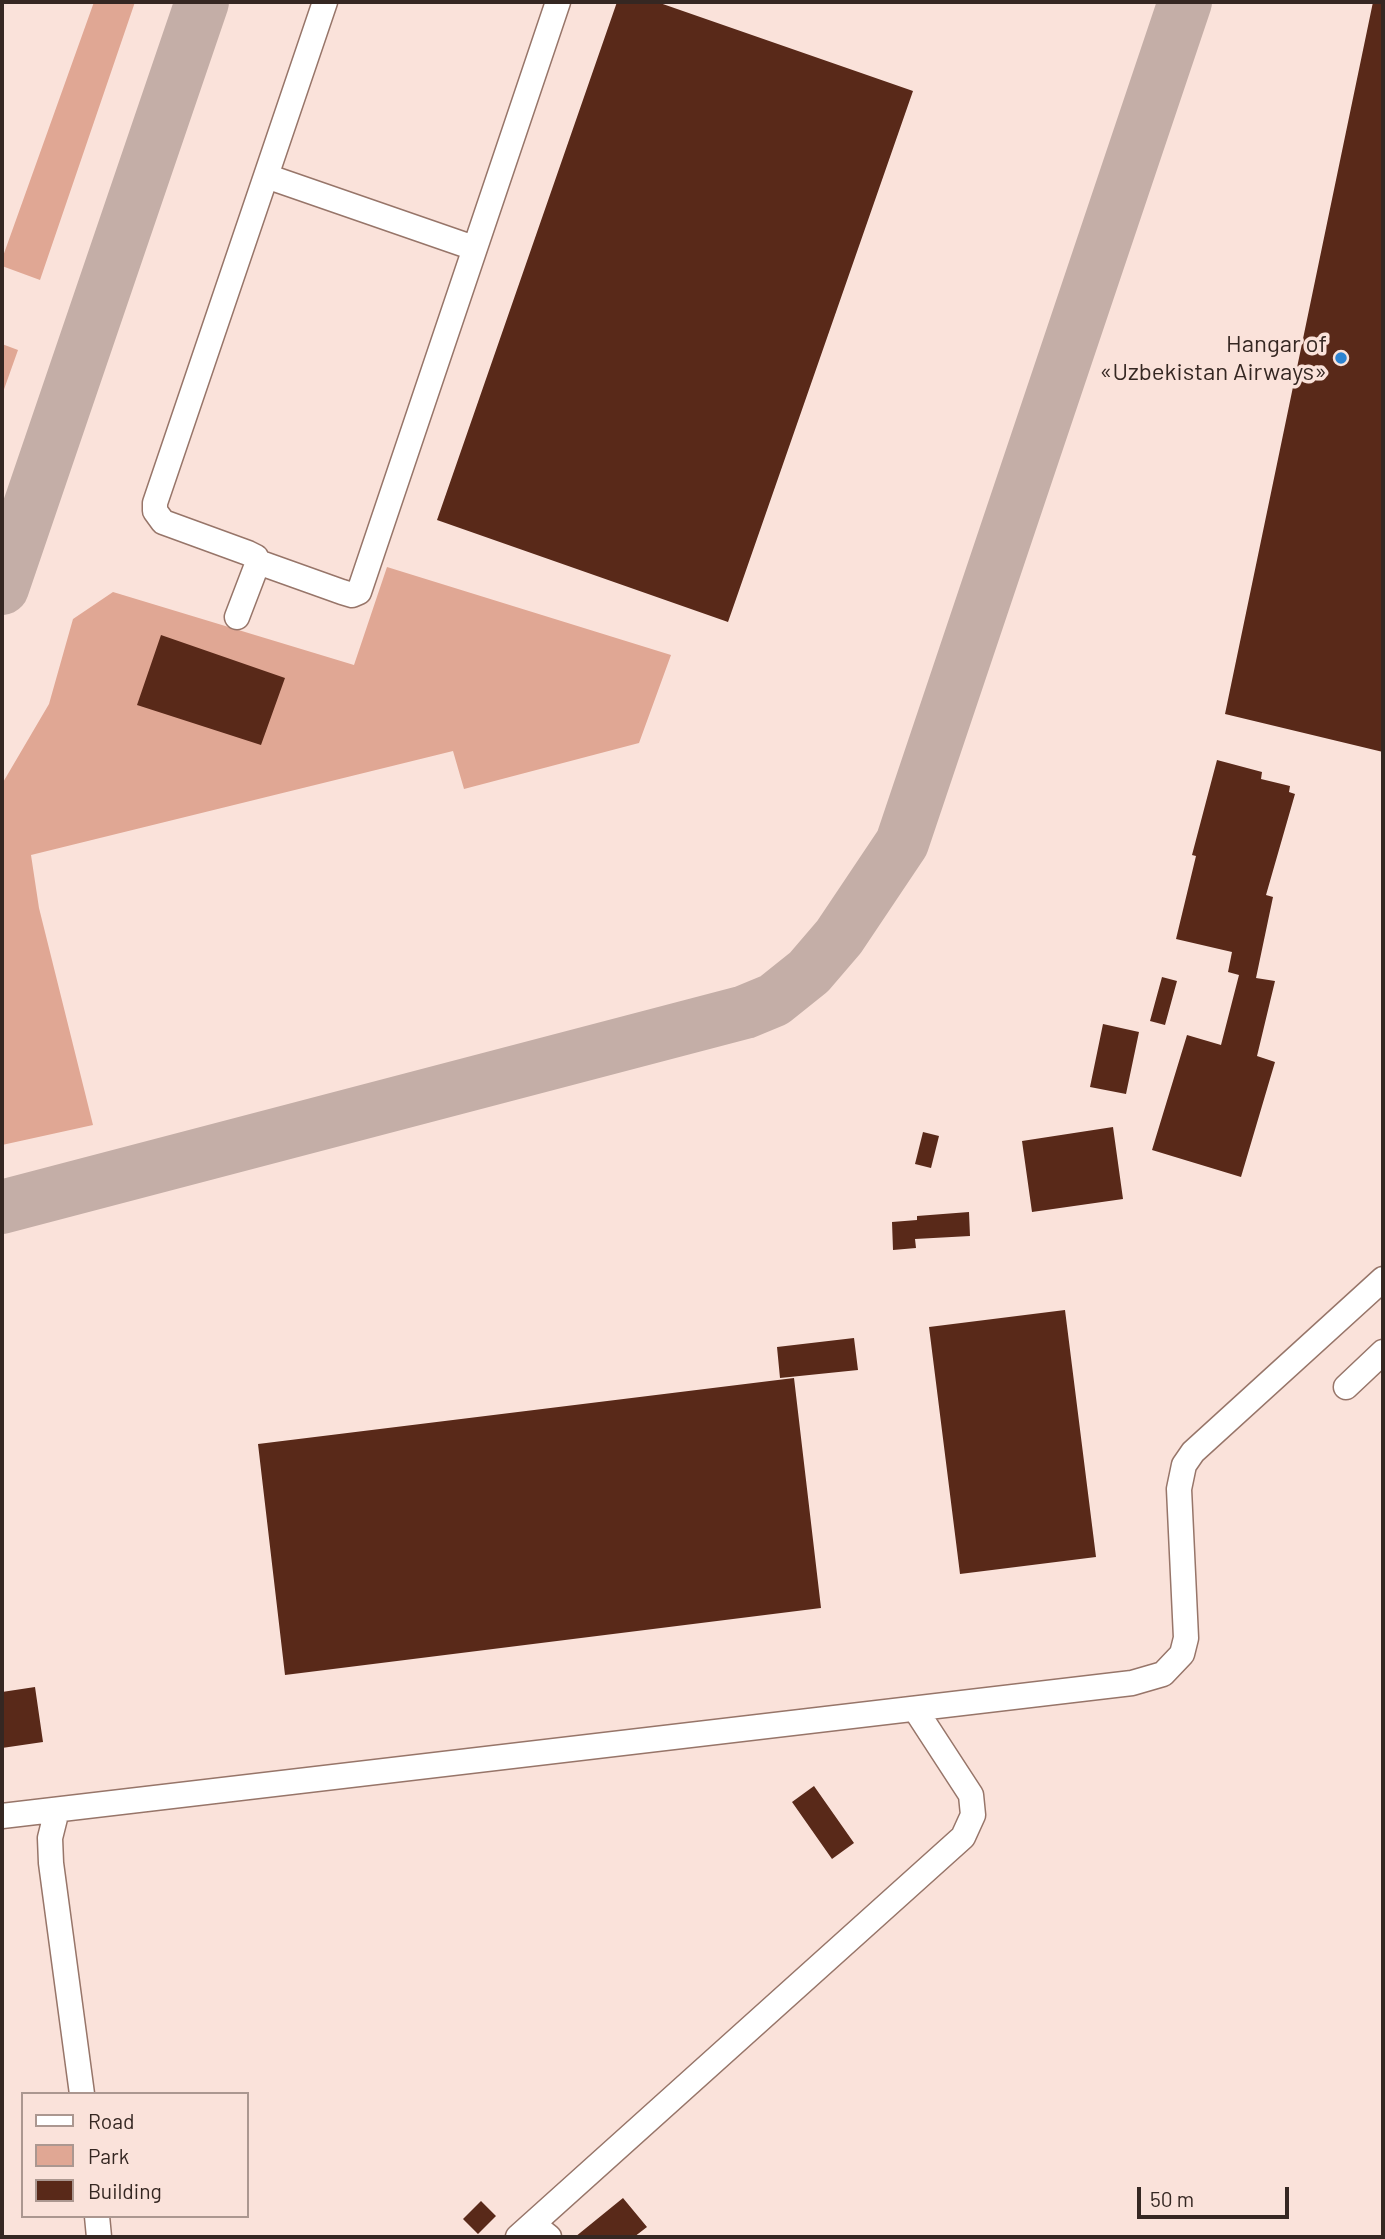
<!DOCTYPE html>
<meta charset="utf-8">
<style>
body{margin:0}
#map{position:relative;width:1385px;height:2239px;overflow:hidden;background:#fae2da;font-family:Barlow,sans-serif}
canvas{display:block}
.frame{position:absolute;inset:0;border:4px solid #352722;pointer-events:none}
.legend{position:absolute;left:21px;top:2092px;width:228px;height:126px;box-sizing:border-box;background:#fae2da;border:2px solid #ab9790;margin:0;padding:9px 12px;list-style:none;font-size:21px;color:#352722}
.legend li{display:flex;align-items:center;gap:14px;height:35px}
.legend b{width:35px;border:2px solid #ab9790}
.scale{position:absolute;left:1137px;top:2187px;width:152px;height:32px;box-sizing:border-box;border:4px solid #352722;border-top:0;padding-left:9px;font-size:21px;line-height:24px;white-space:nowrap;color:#352722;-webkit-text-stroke:5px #fae2da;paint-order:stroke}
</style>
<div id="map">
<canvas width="1385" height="2239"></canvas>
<div class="frame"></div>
<ul class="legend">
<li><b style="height:9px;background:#fff"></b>Road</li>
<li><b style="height:19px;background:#e0a794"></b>Park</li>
<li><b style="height:19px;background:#592919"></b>Building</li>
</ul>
<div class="scale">50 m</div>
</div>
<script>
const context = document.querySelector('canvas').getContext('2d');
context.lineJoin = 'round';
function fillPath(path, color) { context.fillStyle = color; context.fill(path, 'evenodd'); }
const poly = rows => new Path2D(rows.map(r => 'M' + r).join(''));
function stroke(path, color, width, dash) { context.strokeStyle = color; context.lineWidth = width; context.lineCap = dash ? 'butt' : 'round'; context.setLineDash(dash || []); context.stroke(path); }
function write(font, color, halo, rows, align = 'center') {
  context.font = font + ' Barlow,sans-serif'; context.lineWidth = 7; context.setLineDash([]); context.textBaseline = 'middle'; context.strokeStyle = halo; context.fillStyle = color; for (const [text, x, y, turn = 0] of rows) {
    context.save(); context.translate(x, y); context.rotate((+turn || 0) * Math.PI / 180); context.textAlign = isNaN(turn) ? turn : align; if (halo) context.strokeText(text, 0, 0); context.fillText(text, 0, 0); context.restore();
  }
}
const green = poly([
 [94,2,135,2,40,280,2,266,2,259],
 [2,344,18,350,2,395],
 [387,567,671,655,639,743,464,789,453,751,31,855,39,908,93,1125,2,1145,2,784,49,704,73,619,113,592,354,665]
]);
const taxiway = poly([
 [2,588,202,2],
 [2,1207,745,1012,774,1000,809,972,839,937,902,843,1185,2]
]);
const building = poly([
 [617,2,657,2,913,91,728,622,437,520],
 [1373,2,1383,2,1383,752,1225,714],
 [161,635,285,678,261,745,137,705],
 [1217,760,1262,772,1261,779,1290,786,1289,792,1295,794,1266,895,1273,897,1256,978,1275,981,1257,1056,1275,1062,1241,1177,1152,1150,1187,1035,1221,1045,1239,975,1228,972,1232,952,1176,939,1196,856,1192,855],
 [1162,977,1177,981,1165,1025,1150,1021],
 [1103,1024,1139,1032,1126,1094,1090,1087],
 [1113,1127,1123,1199,1032,1212,1022,1141],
 [923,1132,939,1136,931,1168,915,1164],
 [969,1212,970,1236,915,1239,916,1248,893,1250,892,1222,917,1220,917,1216],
 [1065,1310,1096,1557,960,1574,929,1327],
 [854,1338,858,1370,780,1378,777,1347],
 [794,1378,821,1608,285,1675,258,1444],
 [35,1687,43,1742,2,1748,2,1692],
 [814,1786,854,1843,832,1859,792,1802],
 [623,2198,647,2227,634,2237,575,2237],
 [481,2201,496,2216,478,2234,463,2219]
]);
const minor = poly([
 [266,176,474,248],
 [258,562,256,557,248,553,163,522,155,511,155,503,325,2],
 [237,617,258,562,342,592,352,595,359,592,558,2],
 [1346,1387,1383,1352],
 [57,1810,50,1838,51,1863,82,2094],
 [2,1816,1132,1683,1163,1674,1182,1654,1186,1638,1179,1489,1184,1465,1193,1452,1383,1279],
 [97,2216,99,2237],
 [533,2224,549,2237],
 [518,2237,963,1837,973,1815,971,1795,915,1709]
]);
const markers = [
 [1341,358,7,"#2c83d1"]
];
const poiNames = [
 ["Hangar of",1327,344],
 ["«Uzbekistan Airways»",1327,372]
];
fillPath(green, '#e0a794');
stroke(taxiway, '#c4aea7', 54);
fillPath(building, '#592919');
stroke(minor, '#977569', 27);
stroke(minor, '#fff', 24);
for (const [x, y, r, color] of markers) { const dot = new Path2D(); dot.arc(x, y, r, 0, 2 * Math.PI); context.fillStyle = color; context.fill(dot); stroke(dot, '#fae2da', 2.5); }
write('24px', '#352722', '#fae2da', poiNames, 'right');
</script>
